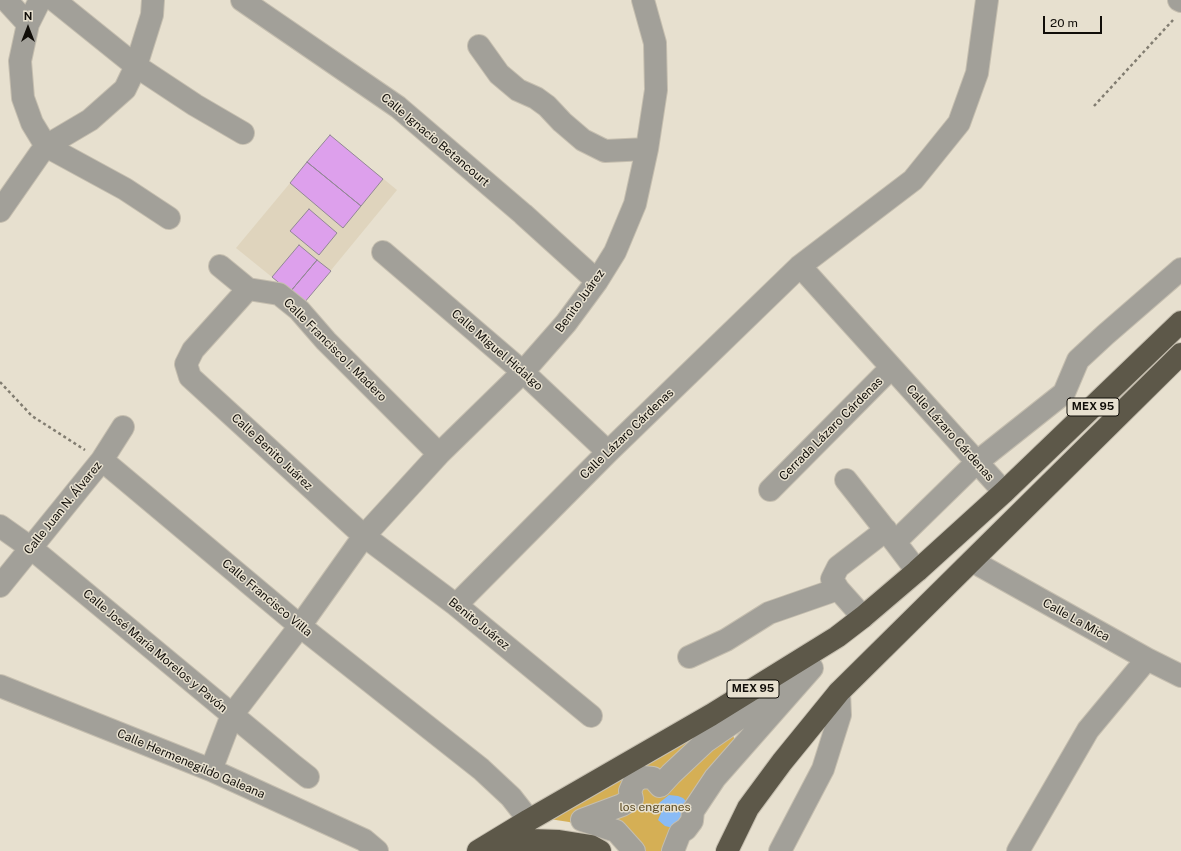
<!DOCTYPE html>
<meta charset="utf-8">
<style>
body{margin:0}
#map{position:relative;width:1181px;height:851px;overflow:hidden;background:#e7e0cf;font-family:"Public Sans",sans-serif}
canvas{display:block}
.north{position:absolute;left:8px;top:8px;width:40px;height:40px;-webkit-text-stroke:3px #e7e0cf;paint-order:stroke;rotate:0deg;font-size:11px;font-weight:700;line-height:16px;text-align:center;color:#110e09}
.north::after{content:'';display:block;margin:auto;width:14px;height:18px;background:#110e09;clip-path:polygon(50% 0,100% 100%,50% 72%,0 100%)}
.scale{position:absolute;left:1043px;top:16px;width:59px;height:18px;box-sizing:border-box;border:2px solid #110e09;border-top:0;padding-left:5px;font-size:12px;line-height:14px;white-space:nowrap;color:#110e09;-webkit-text-stroke:3px #e7e0cf;paint-order:stroke}
</style>
<div id="map">
<canvas width="1181" height="851"></canvas>
<div class="north">N</div>
<div class="scale">20 m</div>
</div>
<script>
const context = document.querySelector('canvas').getContext('2d');
context.lineJoin = 'round';
function fillPath(path, color) { context.fillStyle = color; context.fill(path, 'evenodd'); }
const poly = rows => new Path2D(rows.map(r => 'M' + r).join(''));
function stroke(path, color, width, dash) { context.strokeStyle = color; context.lineWidth = width; context.lineCap = dash ? 'butt' : 'round'; context.setLineDash(dash || []); context.stroke(path); }
function write(font, color, halo, rows, align = 'center') {
  context.font = font + ' "Public Sans",sans-serif'; context.lineWidth = 3; context.setLineDash([]); context.textBaseline = 'middle'; context.strokeStyle = halo; context.fillStyle = color; for (const [text, x, y, turn = 0] of rows) {
    context.save(); context.translate(x, y); context.rotate((+turn || 0) * Math.PI / 180); context.textAlign = isNaN(turn) ? turn : align; if (halo) context.strokeText(text, 0, 0); context.fillText(text, 0, 0); context.restore();
  }
}
const built = poly([
 [330,135,397,190,304,303,236,248]
]);
const green = poly([
 [705,732,733,734,738,755,698,817,684,851,624,851,609,835,569,822,543,818]
]);
const water = poly([
 [669,795,678,796,683,798,687,802,689,813,673,828,665,826,658,820,661,813,659,803]
]);
const building = poly([
 [330,135,383,179,361,206,307,162,330,135],
 [307,162,361,206,343,228,290,183,307,162],
 [309,209,337,233,319,255,290,231,309,209],
 [299,245,317,260,290,292,272,277,299,245],
 [317,260,331,271,304,303,290,292,317,260]
]);
const path = poly([
 [1094,106,1173,20],
 [0,382,32,416,85,450]
]);
const minor = poly([
 [6,0,28,24],
 [40,0,28,24,20,61,23,98,32,123,46,146,125,189,169,218],
 [54,0,136,66,195,105,243,133],
 [242,0,398,107,523,214,597,281],
 [1179,0,1181,1],
 [479,46,499,74,518,90,536,98,547,106,562,122,583,140,605,151,647,149],
 [0,211,39,155,46,146,90,120,125,89,136,66,152,15,153,0],
 [383,252,523,372,608,452],
 [220,266,248,289,279,294,299,310,326,341,439,454],
 [800,266,1004,492],
 [248,289,193,350,186,364,190,377,364,536,456,605,591,716],
 [102,460,300,626,481,769,511,797,529,820],
 [846,480,895,542,917,571],
 [770,490,891,368],
 [0,526,31,548,294,766,308,777],
 [895,542,977,462,1064,393,1078,360,1105,335,1181,269],
 [972,561,1147,659,1181,676],
 [0,586,102,460,123,427],
 [456,605,608,452,800,266,913,180,959,123,977,73,987,0],
 [863,617,838,589,832,579,838,567,886,530],
 [689,657,726,640,769,613,838,589],
 [0,686,211,770,364,840,377,851],
 [211,770,232,715,300,626,364,536,439,454,523,372,566,323,597,281,615,252,635,204,647,149,656,90,655,43,643,0],
 [634,851,616,831,582,820,622,805,632,799,630,791,634,782,642,777,653,778,660,786,671,774,705,742,812,668,715,778,693,811,692,821,686,829,680,833,673,851],
 [780,851,823,769,840,715,839,692],
 [1018,851,1088,730,1147,659]
]);
const highway = poly([
 [493,847,530,840,559,841,591,846,600,851],
 [478,851,529,820,711,715,837,637,863,617,917,571,1004,492,1181,322],
 [727,851,748,808,782,762,839,692,1181,354]
]);
const shields = [
 [1093,407,52],
 [753,689,52]
];
const shieldNames = [
 ["MEX 95",1093,407],
 ["MEX 95",753,689]
];
const streetNames = [
 ["Calle Ignacio Betancourt",435,140,40],
 ["Benito Juárez",580,301,-54],
 ["Calle Francisco I. Madero",335,350,45],
 ["Calle Miguel Hidalgo",497,350,41],
 ["Cerrada Lázaro Cárdenas",831,429,-45],
 ["Calle Lázaro Cárdenas",950,433,48],
 ["Calle Lázaro Cárdenas",627,434,-44],
 ["Calle Benito Juárez",272,452,43],
 ["Calle Juan N. Álvarez",63,508,-51],
 ["Calle Francisco Villa",267,598,40],
 ["Calle La Mica",1076,620,29],
 ["Benito Juárez",479,624,39],
 ["Calle José María Morelos y Pavón",155,651,40],
 ["Calle Hermenegildo Galeana",191,764,23]
];
const parkNames = [
 ["los engranes",655,807]
];
fillPath(built, '#dfd4bd');
fillPath(green, '#d5af55');
fillPath(water, '#8abbf5');
fillPath(building, '#dda0ec');
stroke(building, '#928795', 1);
stroke(minor, '#c5beaf', 24);
stroke(highway, '#c5beaf', 24);
stroke(path, '#827d71', 2.5, [3, 3]);
stroke(minor, '#a2a099', 22);
stroke(highway, '#5d5849', 22);
for (const [x, y, w] of shields) { const box = new Path2D(); box.roundRect(x - w / 2, y - 9, w, 18, 3); context.fillStyle = '#e7e0cf'; context.fill(box); stroke(box, '#110e09', 1); }
write('bold 11px', '#110e09', null, shieldNames);
write('12px', '#110e09', '#e7e0cf', streetNames);
write('12px', '#5a4921', '#e7e0cf', parkNames);
</script>
